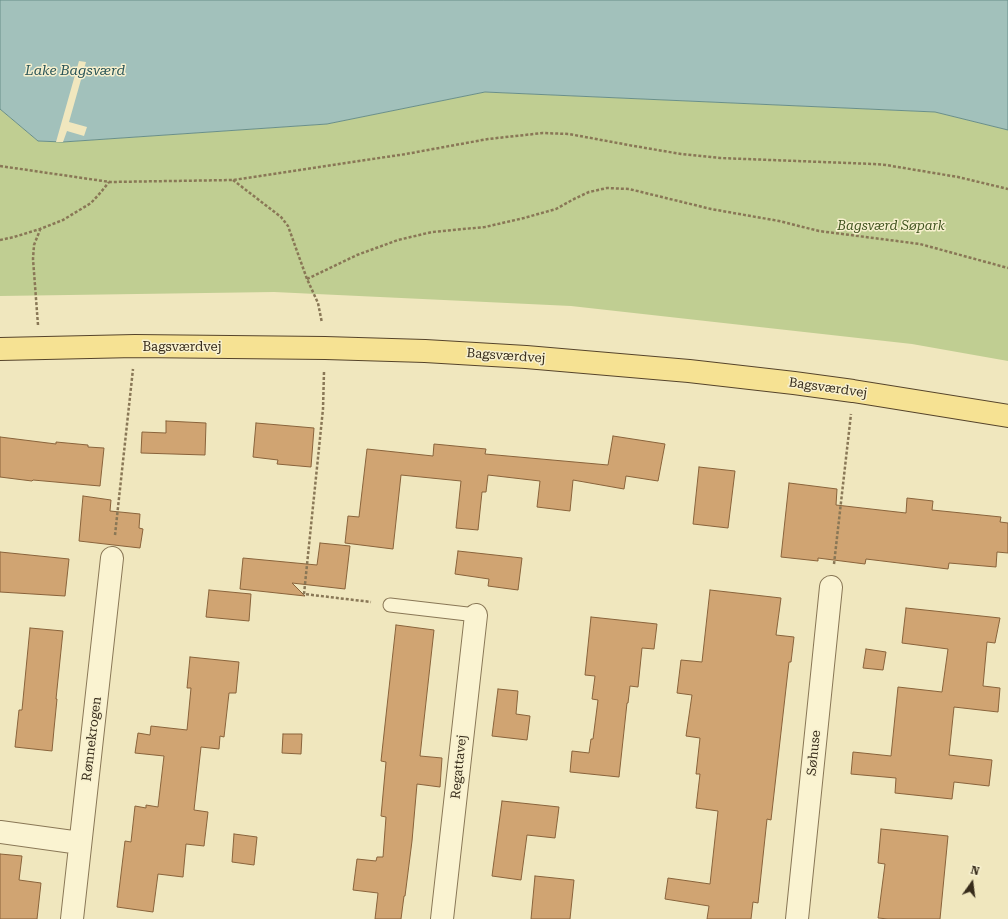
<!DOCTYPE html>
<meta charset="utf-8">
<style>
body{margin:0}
#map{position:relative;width:1008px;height:919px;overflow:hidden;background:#f0e7be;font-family:"Roboto Serif",serif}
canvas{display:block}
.north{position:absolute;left:952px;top:863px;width:40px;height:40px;-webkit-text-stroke:3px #f7f0ce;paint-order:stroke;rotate:14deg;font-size:11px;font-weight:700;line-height:16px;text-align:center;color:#372c1b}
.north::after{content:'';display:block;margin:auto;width:14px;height:18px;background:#372c1b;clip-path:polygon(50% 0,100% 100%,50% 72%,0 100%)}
</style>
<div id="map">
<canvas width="1008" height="919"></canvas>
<div class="north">N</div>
</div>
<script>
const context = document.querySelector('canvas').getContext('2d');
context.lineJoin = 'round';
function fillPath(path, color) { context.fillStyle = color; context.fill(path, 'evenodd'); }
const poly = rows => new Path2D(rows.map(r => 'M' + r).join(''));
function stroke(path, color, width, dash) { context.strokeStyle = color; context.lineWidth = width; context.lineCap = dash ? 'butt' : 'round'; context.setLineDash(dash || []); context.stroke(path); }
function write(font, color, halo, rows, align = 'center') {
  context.font = font + ' "Roboto Serif",serif'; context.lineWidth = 3; context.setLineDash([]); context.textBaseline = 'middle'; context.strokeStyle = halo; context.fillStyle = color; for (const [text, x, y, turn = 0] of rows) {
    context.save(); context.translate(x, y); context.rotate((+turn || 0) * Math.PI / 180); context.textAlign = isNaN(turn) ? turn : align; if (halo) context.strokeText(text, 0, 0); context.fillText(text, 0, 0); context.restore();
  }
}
const green = poly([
 [485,92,935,112,1008,130,1008,361,912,344,571,306,274,292,0,296,0,109,38,141,63,142,327,124]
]);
const water = poly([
 [0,0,1008,0,1008,130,935,112,485,92,327,124,63,142,38,141,0,109,0,0]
]);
const pier = poly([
 [79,61,86,62,69,122,87,127,84,136,67,131,63,142,56,142]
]);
const building = poly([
 [166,421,206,423,205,455,141,453,142,432,166,433,166,421],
 [256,423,314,428,311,467,277,464,278,460,253,457,256,423],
 [613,436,665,444,658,481,626,476,624,489,573,480,570,511,537,507,540,481,488,475,486,492,482,492,478,530,456,528,461,481,401,475,393,549,345,543,348,516,359,517,367,449,433,456,434,444,486,449,485,454,608,465,613,436],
 [0,437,56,444,56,442,88,445,88,447,104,448,100,486,33,480,32,481,0,477,0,437],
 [699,467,735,471,728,528,693,524,699,467],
 [789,483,837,489,836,505,906,513,907,498,933,501,932,510,1001,517,1000,522,1008,523,1008,553,997,552,996,567,949,563,948,569,866,559,865,564,818,558,818,561,781,557,789,483],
 [83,496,111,500,110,511,140,514,139,528,143,529,140,548,79,541,83,496],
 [320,543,350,546,345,589,292,583,305,596,240,589,243,558,317,565,320,543],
 [458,551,522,558,518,590,488,586,489,579,455,574,458,551],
 [0,552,69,559,65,596,0,592,0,552],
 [209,590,251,594,249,621,206,617,209,590],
 [710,590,781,598,776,635,794,637,791,662,789,662,771,820,767,819,758,903,753,902,751,919,707,919,709,906,665,899,668,878,710,884,718,811,696,808,700,774,696,774,700,738,686,736,692,695,677,693,681,660,702,662,710,590],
 [906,608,1000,618,995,643,987,642,983,686,1000,688,998,712,954,707,949,755,992,760,989,786,954,782,952,799,895,793,896,778,851,774,853,752,891,756,898,687,942,692,948,649,902,643,906,608],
 [591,617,657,624,654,649,642,648,638,687,630,686,628,703,627,703,619,777,570,772,572,751,589,753,591,739,593,739,598,700,592,699,595,676,585,675,591,617],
 [396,625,434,630,420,756,442,758,440,787,417,784,412,841,405,896,404,896,401,919,375,919,378,893,353,890,357,859,376,861,377,857,383,857,386,817,381,816,386,762,381,761,396,625],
 [30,628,63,631,56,699,57,699,54,729,52,751,15,747,19,710,22,710,30,628],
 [866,649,886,652,883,670,863,668,866,649],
 [190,657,239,662,236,693,229,693,224,737,220,736,219,749,201,747,194,810,208,812,204,846,186,844,183,877,158,874,153,912,117,907,125,841,131,842,135,806,146,808,146,805,158,807,164,756,135,753,138,733,150,735,151,726,187,730,191,688,187,688,190,657],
 [498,689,518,691,516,714,530,716,527,740,492,736,498,689],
 [283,734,302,734,301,754,282,753,283,734],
 [502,801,559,807,555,838,527,835,521,880,492,876,502,801],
 [881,829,948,836,940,919,888,919,878,918,885,864,878,863,881,829],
 [234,834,257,837,254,865,232,862,234,834],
 [0,854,22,856,19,880,41,883,37,919,0,919,0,854],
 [535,876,574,880,570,919,531,919,535,876]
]);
const path = poly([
 [0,166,110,182,233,180,406,154,488,139,543,133,569,134,634,146,681,154,720,158,874,164,886,165,958,177,1008,189],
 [233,180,281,217,288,226,307,279,318,303,322,323],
 [0,240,14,237,40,229,63,220,91,203,101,192,109,182],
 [307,279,357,255,398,240,432,232,485,227,524,218,556,209,574,199,589,192,607,188,629,189,711,209,779,221,819,231,920,244,1008,268],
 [38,325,33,259,34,245,40,230],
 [324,372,323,409,304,594,371,602],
 [115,535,133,369],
 [834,564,851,414]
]);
const lane = poly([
 [390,605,476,615]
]);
const street = poly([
 [0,832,80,843],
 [72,919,112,558],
 [442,919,476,615],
 [797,919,831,587]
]);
const primary = poly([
 [0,349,135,346,325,348,425,351,526,357,689,371,794,383,853,391,1008,416]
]);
const parkNames = [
 ["Bagsværd Søpark",891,226]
];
const streetNames = [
 ["Bagsværdvej",182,347],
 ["Bagsværdvej",506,356,4],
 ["Bagsværdvej",828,388,8],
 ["Rønnekrogen",92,739,-83],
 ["Søhuse",814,753,-84],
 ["Regattavej",459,767,-84]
];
const waterNames = [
 ["Lake Bagsværd",75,71]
];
fillPath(green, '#c0ce92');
fillPath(water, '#a2c1bb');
stroke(water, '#698f8a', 1);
fillPath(pier, '#f0e7be');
fillPath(building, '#d0a472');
stroke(building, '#89633b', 1);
stroke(lane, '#897756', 15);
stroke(street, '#897756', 24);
stroke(primary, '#56442b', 24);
stroke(path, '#897756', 2.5, [3, 2]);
stroke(lane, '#faf3d1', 13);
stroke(street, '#faf3d1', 22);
stroke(primary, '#f6e293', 22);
write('italic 13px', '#425521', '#f7f0ce', parkNames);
write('13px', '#372c1b', '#f7f0ce', streetNames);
write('italic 14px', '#2a5558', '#f7f0ce', waterNames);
</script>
